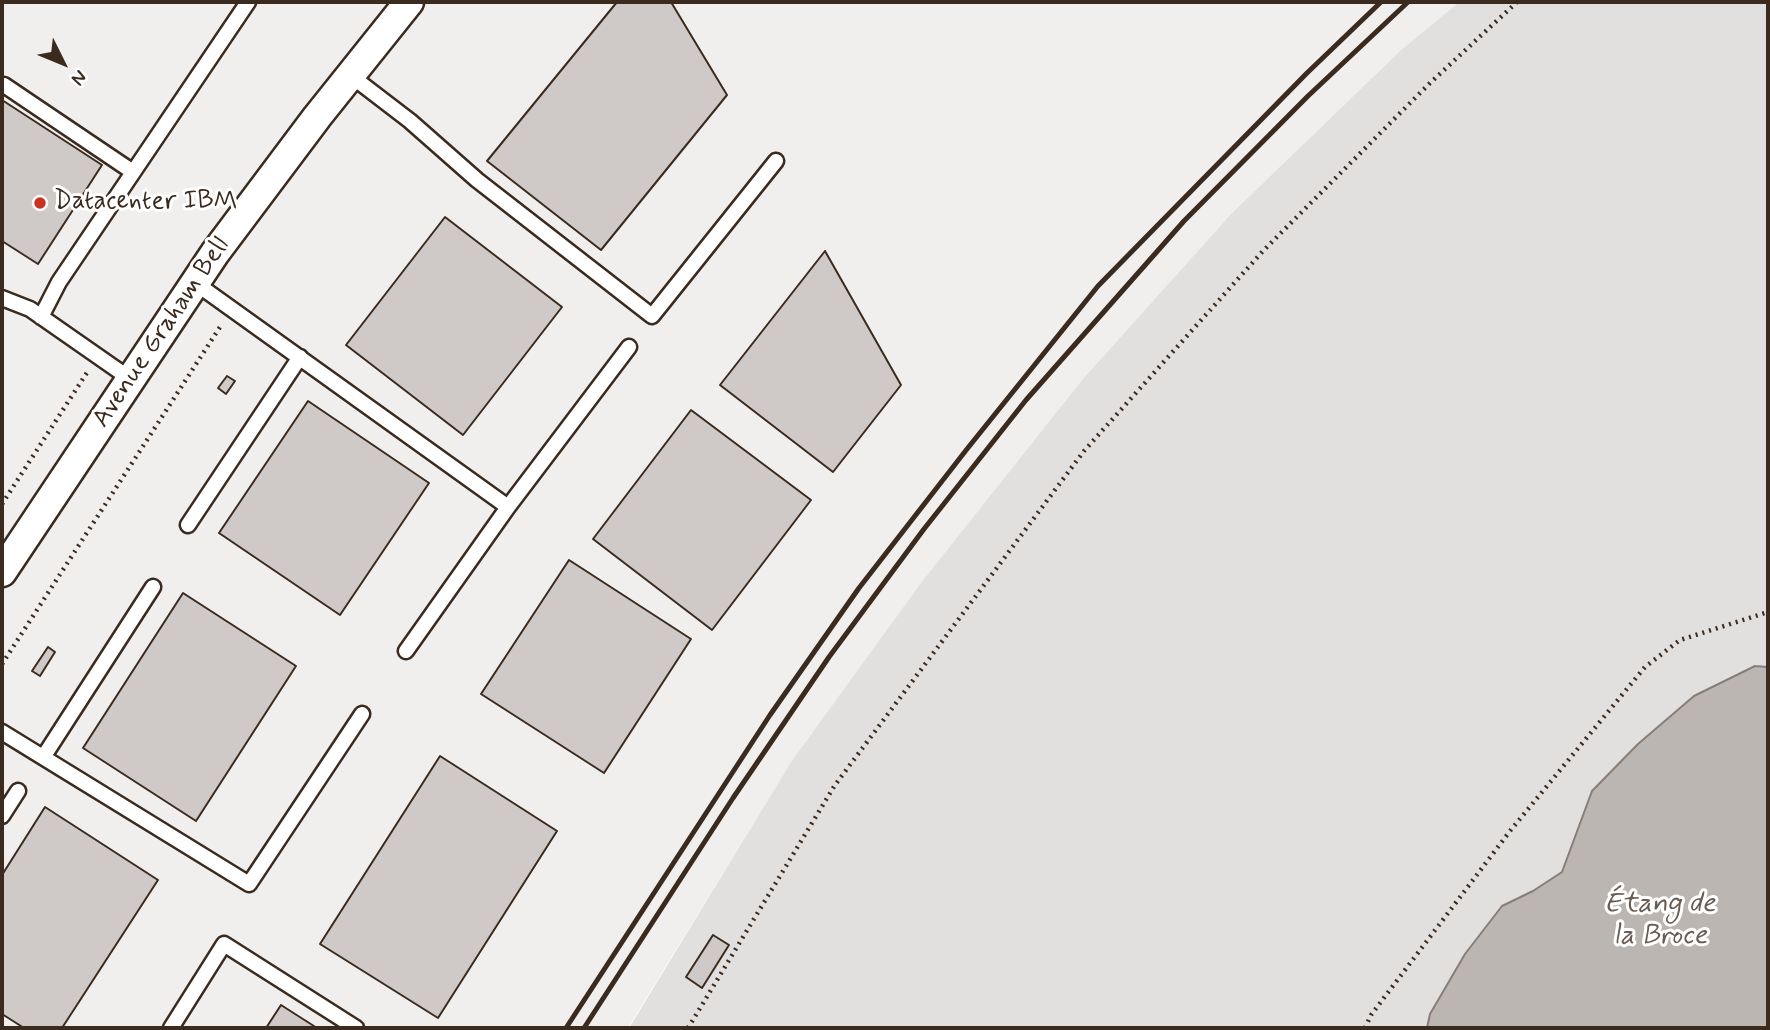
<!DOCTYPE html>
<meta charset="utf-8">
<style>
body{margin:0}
#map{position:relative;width:1770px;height:1030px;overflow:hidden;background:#fff;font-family:Mynerve,sans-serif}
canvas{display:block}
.frame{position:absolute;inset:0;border:4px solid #3b2a1e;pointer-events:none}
.north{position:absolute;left:28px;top:28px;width:70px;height:70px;-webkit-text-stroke:5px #fff;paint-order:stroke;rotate:133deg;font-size:19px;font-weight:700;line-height:28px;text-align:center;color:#3b2a1e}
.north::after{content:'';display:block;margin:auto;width:24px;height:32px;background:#3b2a1e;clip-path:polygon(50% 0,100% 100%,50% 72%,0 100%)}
</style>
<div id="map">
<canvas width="1770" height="1030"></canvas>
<div class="frame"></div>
<div class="north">N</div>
</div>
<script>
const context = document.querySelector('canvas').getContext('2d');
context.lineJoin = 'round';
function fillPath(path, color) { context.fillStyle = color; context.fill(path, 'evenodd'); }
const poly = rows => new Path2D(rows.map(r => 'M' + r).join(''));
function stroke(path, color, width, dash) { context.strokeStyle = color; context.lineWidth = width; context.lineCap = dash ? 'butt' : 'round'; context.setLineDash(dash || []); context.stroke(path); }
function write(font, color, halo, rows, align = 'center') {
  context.font = font + ' Mynerve,sans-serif'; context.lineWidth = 6; context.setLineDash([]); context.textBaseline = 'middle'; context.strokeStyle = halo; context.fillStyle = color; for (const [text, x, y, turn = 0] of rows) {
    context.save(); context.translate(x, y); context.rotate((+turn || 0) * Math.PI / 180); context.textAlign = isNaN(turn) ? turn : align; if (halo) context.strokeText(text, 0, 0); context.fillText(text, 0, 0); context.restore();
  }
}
const built = poly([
 [2,2,1459,2,1401,50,1231,214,1082,380,920,584,791,762,628,1028,2,1028]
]);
const green = poly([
 [1459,2,1768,2,1768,667,1755,666,1576,838,1562,872,1533,891,1502,906,1430,1014,1427,1028,629,1028,791,762,920,584,1082,380,1231,214,1401,50]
]);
const water = poly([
 [1755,666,1768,667,1768,1028,1427,1028,1430,1014,1465,954,1502,906,1533,891,1562,872,1592,791,1638,744,1694,696,1755,666]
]);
const building = poly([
 [617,2,671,2,727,95,601,250,487,161,617,2],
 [2,100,102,165,38,264,2,241,2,100],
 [445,217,562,307,463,435,346,345,445,217],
 [825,251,901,385,833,472,720,385,825,251],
 [227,376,235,381,226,394,218,388,227,376],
 [308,401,429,483,340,615,219,533,308,401],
 [691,410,811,500,712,630,593,539,691,410],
 [569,560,691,639,604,773,481,694,569,560],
 [183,593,296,666,196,821,83,748,183,593],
 [48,647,55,652,40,676,32,671,48,647],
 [440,756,557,831,438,1018,320,944,440,756],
 [45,807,158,880,62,1028,24,1028,2,1014,2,875,45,807],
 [713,935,729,945,702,988,686,977,713,935],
 [281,1005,317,1028,266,1028,281,1005]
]);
const path = poly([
 [2,504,88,371],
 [2,664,222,324],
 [688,1028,835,785,1084,451,1263,251,1429,84,1517,2],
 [1365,1028,1371,1015,1510,831,1645,667,1680,640,1768,612]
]);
const lane = poly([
 [350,75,410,121,477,180,652,316,776,161],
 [4,85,133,172],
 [194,282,508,507,406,651],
 [2,298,30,309,129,378],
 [41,317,59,282,248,2],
 [508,507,629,347],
 [188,525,300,357],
 [2,732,249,884,362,714],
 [44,756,153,587],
 [2,816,18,791],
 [171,1028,224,944,356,1028]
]);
const street = poly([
 [2,572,215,253,317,117,409,2]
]);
const rail = poly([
 [566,1028,770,715,859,588,967,449,1098,286,1307,73,1381,2],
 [584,1028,733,798,829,657,924,529,1026,400,1184,221,1308,96,1408,2]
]);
const markers = [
 [40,203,7,"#c8321e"]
];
const poiNames = [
 ["Datacenter IBM",54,203]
];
const streetNames = [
 ["Avenue Graham Bell",162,333,-56]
];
const waterNames = [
 ["Étang de",1660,905],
 ["la Broce",1660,937]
];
fillPath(built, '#f1efee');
fillPath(green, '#e2e0de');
fillPath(water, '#bcb6b3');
stroke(water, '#887e77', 2);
fillPath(building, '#cfcac7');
stroke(building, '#3b2a1e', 2);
stroke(lane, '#3b2a1e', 19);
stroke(street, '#3b2a1e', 33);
stroke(path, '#3b2a1e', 4.5, [2, 5]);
stroke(lane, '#fff', 14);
stroke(street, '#fff', 28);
stroke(rail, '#3b2a1e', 5);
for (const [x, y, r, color] of markers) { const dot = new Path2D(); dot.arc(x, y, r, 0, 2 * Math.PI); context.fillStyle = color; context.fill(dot); stroke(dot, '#fff', 2.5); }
write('26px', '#3b2a1e', '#fff', poiNames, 'left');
write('26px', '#3b2a1e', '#fff', streetNames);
write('italic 28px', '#685b52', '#fff', waterNames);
</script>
